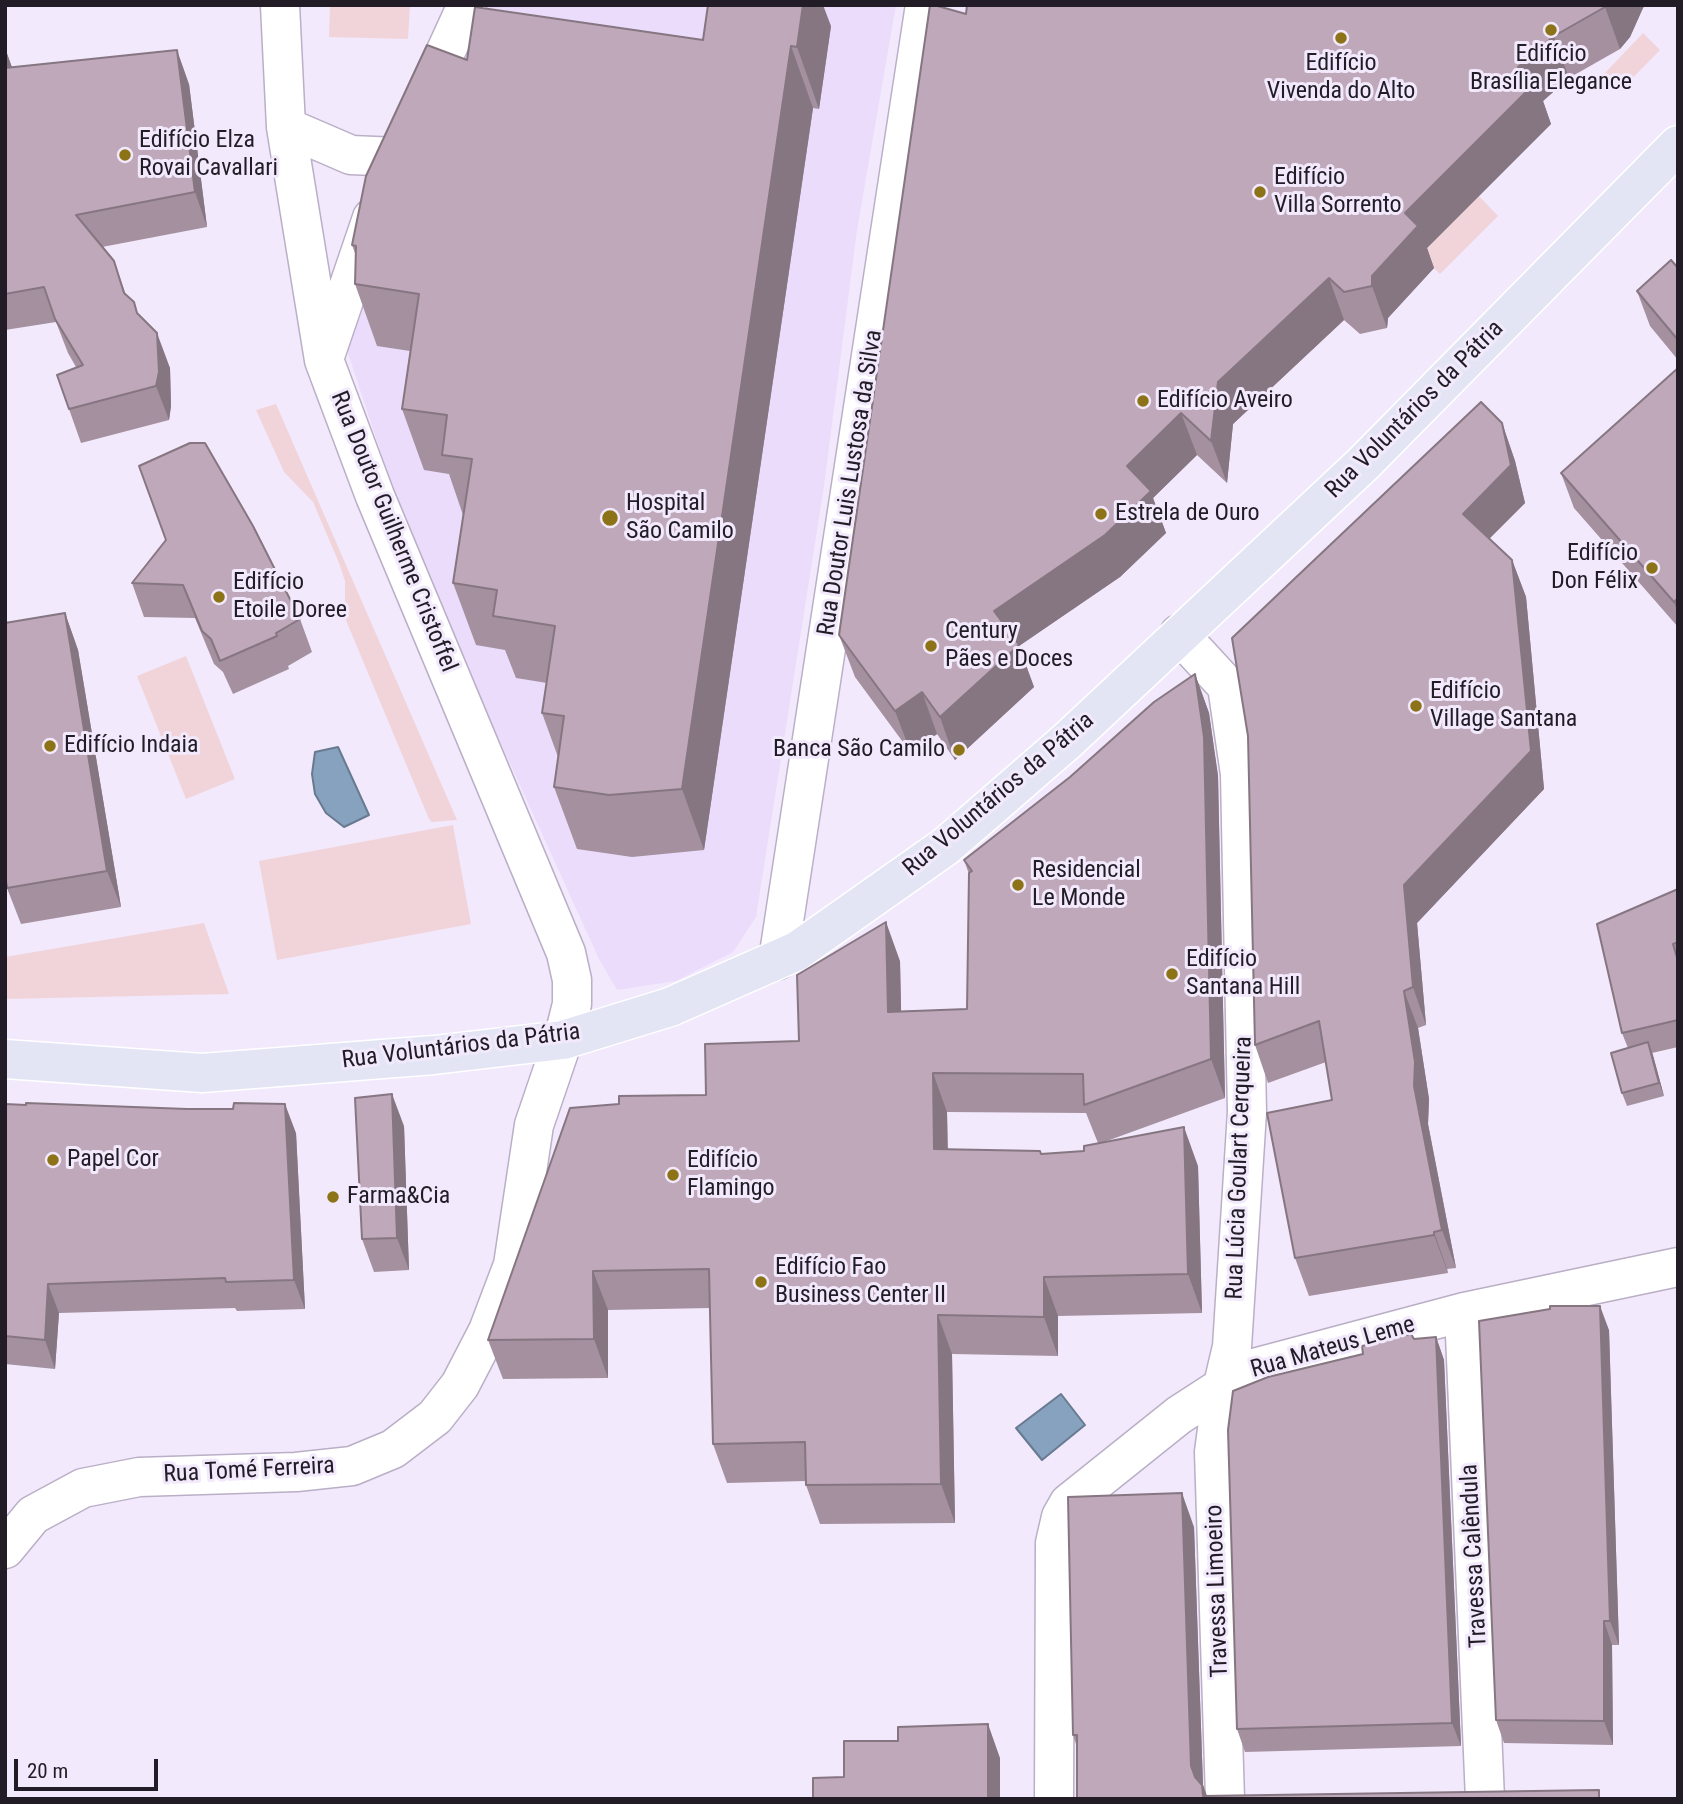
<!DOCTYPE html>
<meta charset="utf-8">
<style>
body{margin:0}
#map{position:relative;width:1683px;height:1804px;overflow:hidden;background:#f2e9fc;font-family:"Roboto Condensed",sans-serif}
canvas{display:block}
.frame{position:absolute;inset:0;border:7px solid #211c25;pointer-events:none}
.scale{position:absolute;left:14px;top:1759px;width:144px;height:32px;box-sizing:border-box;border:4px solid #211c25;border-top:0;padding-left:9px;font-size:21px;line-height:24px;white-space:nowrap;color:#211c25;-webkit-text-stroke:5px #f2e9fc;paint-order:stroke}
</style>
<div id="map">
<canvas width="1683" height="1804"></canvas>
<div class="frame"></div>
<div class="scale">20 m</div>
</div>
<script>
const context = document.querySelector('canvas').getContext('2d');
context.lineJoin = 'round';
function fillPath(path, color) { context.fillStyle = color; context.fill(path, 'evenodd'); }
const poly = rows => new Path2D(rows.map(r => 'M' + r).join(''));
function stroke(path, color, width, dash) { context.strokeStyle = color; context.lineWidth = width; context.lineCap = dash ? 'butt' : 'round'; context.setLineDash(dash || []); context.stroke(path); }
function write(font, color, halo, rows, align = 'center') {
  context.font = font + ' "Roboto Condensed",sans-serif'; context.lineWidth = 6; context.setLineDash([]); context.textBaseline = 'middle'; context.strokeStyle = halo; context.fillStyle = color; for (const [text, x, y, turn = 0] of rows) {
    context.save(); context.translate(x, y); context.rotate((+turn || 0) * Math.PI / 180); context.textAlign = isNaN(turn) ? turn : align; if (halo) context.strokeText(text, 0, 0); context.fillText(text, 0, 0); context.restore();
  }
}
const built = poly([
 [484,5,896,5,857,230,824,486,756,917,733,952,676,981,617,990,599,959,413,550,342,335]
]);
const green = poly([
 [330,5,410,5,408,39,329,37],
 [1643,33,1660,50,1620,91,1603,75],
 [1479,196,1498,216,1440,274,1420,255],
 [276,404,457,820,432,822,429,819,345,618,345,581,339,563,313,502,284,472,256,410],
 [186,656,235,779,186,799,137,676],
 [453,825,471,924,277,960,259,861],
 [204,923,229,994,5,999,5,957]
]);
const water = poly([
 [338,747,369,815,344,827,326,813,315,794,312,774,315,752,338,747],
 [1061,1394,1085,1425,1042,1460,1016,1428,1061,1394]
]);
const minor = poly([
 [424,99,467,5],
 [286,127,351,155,398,157],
 [326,353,372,218],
 [1179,634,1227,686,1240,774,1247,1112,1232,1347,1223,1385,1214,1452,1225,1799],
 [778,960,925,5],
 [1464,1312,1485,1799],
 [5,1549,33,1515,83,1488,139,1477,296,1472,352,1466,393,1449,435,1417,460,1385,488,1331,513,1265,534,1125,563,1040,572,1004,572,980,566,953,375,496,324,360,286,127,280,5],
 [1054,1799,1055,1543,1061,1517,1069,1503,1179,1415,1250,1369,1464,1312,1678,1267]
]);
const major = poly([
 [5,1059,202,1073,434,1055,563,1040,670,1007,797,951,946,846,1067,741,1363,464,1678,145]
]);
const wall = poly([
 [967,5,1645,5,1643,8,1630,37,1620,49,1569,78,1543,101,1551,124,1427,248,1434,268,1388,318,1387,328,1360,334,1344,320,1233,424,1227,483,1197,455,1153,498,1166,533,1120,577,1019,646,1034,687,955,760,937,734,911,753,855,677,839,635],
 [831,26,819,109,813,108,704,850,632,857,577,849,554,787,558,757,542,713,547,683,516,678,505,650,476,645,453,583,463,515,449,474,424,470,402,409,410,351,377,346,355,284,356,256,352,245,467,60,703,40],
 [5,48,12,68,189,84,207,227,102,247,114,261,126,295,170,368,171,406,169,420,81,443,69,409,76,367,68,353,56,322,5,330],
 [1678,268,1678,360,1650,326,1637,291],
 [1678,368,1678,627,1574,508,1561,473],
 [1502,423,1515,461,1525,503,1489,539,1512,560,1526,597,1544,789,1417,923,1426,1025,1418,1028,1429,1099,1428,1124,1456,1268,1447,1269,1448,1273,1309,1296,1295,1258,1332,1100,1326,1062,1268,1083,1255,1045],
 [166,540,300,619,312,652,288,666,289,669,233,694,223,672,214,664,195,618,144,617,132,583],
 [65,613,78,650,121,907,21,924,7,888],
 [1195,674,1209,713,1218,776,1225,1098,1104,1142,1198,1166,1202,1313,1058,1316,1058,1356,952,1354,955,1523,820,1524,806,1485,806,1481,727,1483,713,1444,710,1308,608,1310,608,1378,503,1379,488,1340,619,1104,706,1095,799,1041,900,961,901,1011,967,1009,969,874,964,860,1070,777],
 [947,1112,1086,1113,1098,1143,1084,1151,1041,1154,948,1149],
 [1678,889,1678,1047,1652,1053,1664,1096,1627,1106,1622,1093,1628,1048,1622,1033],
 [5,1104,296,1133,305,1309,237,1311,235,1308,59,1313,55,1369,5,1364],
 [404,1126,409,1270,374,1272,362,1239],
 [1609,1330,1619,1645,1612,1645,1613,1745,1504,1743,1496,1720],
 [1436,1337,1444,1360,1461,1746,1245,1752,1237,1729,1363,1354,1414,1339],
 [1194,1527,1203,1785,1207,1796,1077,1799,1077,1747,1073,1735]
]);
const shadedWall = poly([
 [803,5,823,5,831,26,819,109,797,47],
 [1607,5,1645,5,1643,8,1630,37,1620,49,1605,7],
 [1554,36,1569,78,1543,101,1551,124,1427,248,1434,268,1388,318,1387,328,1372,286,1372,276,1405,213,1518,67],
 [791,46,813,108,704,850,682,789],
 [5,48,13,70,5,85],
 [177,50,189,84,207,227,195,192],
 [1329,278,1344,320,1233,424,1227,483,1211,441,1218,382],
 [157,333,170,368,171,406,169,420,156,386],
 [1181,413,1197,455,1153,498,1166,533,1120,577,1019,646,1034,687,955,760,940,717,994,611,1127,466],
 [1502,423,1515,461,1525,503,1476,552,1463,514],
 [1512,560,1526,597,1544,789,1417,923,1426,1025,1413,987,1404,885],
 [1678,598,1678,613,1674,602],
 [65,613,78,650,121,907,107,871],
 [1195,674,1209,713,1218,776,1225,1098,1211,1059],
 [922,692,937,734,911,753,895,711],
 [886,922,900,961,902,1051,888,1012],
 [1404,991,1418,1028,1429,1099,1428,1124,1456,1268,1442,1230,1414,1086],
 [1648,1042,1653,1055,1664,1096,1659,1083],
 [933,1073,947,1112,948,1188,934,1149],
 [392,1094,404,1126,409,1270,397,1238],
 [285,1104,296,1133,305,1309,294,1280],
 [1184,1127,1198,1166,1202,1313,1188,1274],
 [1434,1232,1447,1269,1448,1273,1434,1235],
 [593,1271,608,1310,608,1378,594,1339],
 [1044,1277,1058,1316,1058,1356,1044,1317],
 [48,1284,59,1313,55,1369,45,1340],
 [1600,1306,1609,1330,1619,1645,1610,1621],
 [938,1315,952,1354,955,1523,941,1484],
 [1436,1337,1444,1360,1461,1746,1452,1723],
 [1182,1493,1194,1527,1203,1785,1208,1799,1203,1799,1191,1766],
 [1604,1621,1612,1645,1613,1745,1604,1721],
 [988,1724,1000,1758,1000,1799,988,1799]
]);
const building = poly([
 [708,5,803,5,797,47,791,46,682,789,609,795,554,787,564,716,542,713,555,626,493,616,497,590,453,583,472,459,442,455,447,415,402,409,419,294,355,284,356,246,352,245,366,176,427,45,467,60,475,7,703,40,708,5],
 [930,5,934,5,966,14,967,5,1607,5,1605,7,1554,36,1518,67,1536,82,1405,213,1418,226,1372,276,1372,286,1344,292,1329,278,1218,382,1211,441,1181,413,1127,466,1151,491,1105,535,994,611,1019,645,940,717,922,692,895,711,839,635,930,5],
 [177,50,195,192,76,215,114,261,124,293,134,302,137,313,157,333,159,372,156,386,69,409,57,375,83,365,55,319,44,287,5,294,5,68,177,50],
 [1671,260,1678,268,1678,340,1637,291,1671,260],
 [1678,368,1678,598,1674,602,1561,473,1678,368],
 [1481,402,1502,423,1511,465,1463,514,1512,560,1531,751,1404,885,1413,987,1404,991,1415,1062,1414,1086,1442,1230,1434,1232,1434,1235,1295,1258,1267,1113,1332,1100,1319,1021,1255,1045,1248,736,1232,638,1481,402],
 [190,443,205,443,253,526,300,619,276,633,277,636,220,661,211,639,202,631,183,585,132,583,166,540,139,466,190,443],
 [65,613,107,871,7,888,5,875,5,623,65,613],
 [1195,674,1204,737,1211,1059,1084,1105,1083,1074,933,1073,934,1149,1040,1151,1041,1154,1084,1151,1084,1146,1184,1127,1188,1274,1044,1277,1044,1317,938,1315,941,1484,806,1485,805,1442,713,1444,709,1269,593,1271,594,1339,488,1340,570,1108,619,1104,619,1096,706,1095,705,1044,799,1041,797,975,886,922,888,1012,967,1009,969,873,972,871,964,860,1070,777,1154,702,1195,674],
 [1678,889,1678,942,1673,944,1678,961,1678,1020,1622,1033,1597,924,1678,889],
 [1648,1042,1659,1083,1622,1093,1611,1053,1648,1042],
 [392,1094,397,1238,362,1239,355,1098,392,1094],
 [26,1103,187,1109,233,1109,234,1103,285,1104,294,1280,226,1282,225,1278,48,1284,45,1340,5,1336,5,1104,26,1105,26,1103],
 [1550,1306,1600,1306,1610,1621,1604,1621,1604,1721,1496,1720,1479,1321,1550,1309,1550,1306],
 [1411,1334,1414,1339,1436,1337,1452,1723,1237,1729,1228,1430,1233,1391,1268,1377,1363,1354,1362,1346,1411,1334],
 [1182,1493,1191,1766,1195,1777,1202,1785,1203,1796,1599,1790,1599,1799,1077,1799,1077,1735,1073,1735,1068,1497,1182,1493],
 [988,1724,988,1799,813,1799,813,1778,844,1777,844,1741,898,1741,898,1727,988,1724]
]);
const markers = [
 [1551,30,7,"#8d7317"],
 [1341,38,7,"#8d7317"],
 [125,155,7,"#8d7317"],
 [1260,192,7,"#8d7317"],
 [1143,401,7,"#8d7317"],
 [1101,514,7,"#8d7317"],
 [610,518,9,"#8d7317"],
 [1652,568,7,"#8d7317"],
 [219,597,7,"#8d7317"],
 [931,646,7,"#8d7317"],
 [1416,706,7,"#8d7317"],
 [50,746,7,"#8d7317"],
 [959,750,7,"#8d7317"],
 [1018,885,7,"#8d7317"],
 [1172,974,7,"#8d7317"],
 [53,1160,7,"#8d7317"],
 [673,1175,7,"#8d7317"],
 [333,1197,7,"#8d7317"],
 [761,1282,7,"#8d7317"]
];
const poiNames = [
 ["Edifício",1551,55,"center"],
 ["Brasília Elegance",1551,83,"center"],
 ["Edifício",1341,64,"center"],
 ["Vivenda do Alto",1341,92,"center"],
 ["Edifício Elza",139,141],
 ["Rovai Cavallari",139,169],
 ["Edifício",1274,178],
 ["Villa Sorrento",1274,206],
 ["Edifício Aveiro",1157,401],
 ["Hospital",626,504],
 ["São Camilo",626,532],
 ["Estrela de Ouro",1115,514],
 ["Edifício",1638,554,"right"],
 ["Don Félix",1638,582,"right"],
 ["Edifício",233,583],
 ["Etoile Doree",233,611],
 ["Century",945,632],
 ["Pães e Doces",945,660],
 ["Edifício",1430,692],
 ["Village Santana",1430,720],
 ["Edifício Indaia",64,746],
 ["Banca São Camilo",945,750,"right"],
 ["Residencial",1032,871],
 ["Le Monde",1032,899],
 ["Edifício",1186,960],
 ["Santana Hill",1186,988],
 ["Papel Cor",67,1160],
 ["Edifício",687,1161],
 ["Flamingo",687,1189],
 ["Farma&Cia",347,1197],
 ["Edifício Fao",775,1268],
 ["Business Center II",775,1296]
];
const streetNames = [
 ["Rua Voluntários da Pátria",1415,410,-45],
 ["Rua Doutor Luis Lustosa da Silva",851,483,-81],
 ["Rua Doutor Guilherme Cristoffel",393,532,68],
 ["Rua Voluntários da Pátria",999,795,-40],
 ["Rua Voluntários da Pátria",461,1047,-7],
 ["Rua Lúcia Goulart Cerqueira",1240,1168,-88],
 ["Rua Mateus Leme",1333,1348,-16],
 ["Rua Tomé Ferreira",249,1471,-3],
 ["Travessa Calêndula",1475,1556,-93],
 ["Travessa Limoeiro",1218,1591,-92]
];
fillPath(built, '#ebdcfb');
fillPath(green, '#f1d4da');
fillPath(water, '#87a2be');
stroke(water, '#687a90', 2);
stroke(minor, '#baafc6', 41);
stroke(major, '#fff', 41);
stroke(minor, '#fff', 38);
stroke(major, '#e3e5f4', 38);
fillPath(wall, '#a4909f');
fillPath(shadedWall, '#867682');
fillPath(building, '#bfa8b9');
stroke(building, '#867682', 2);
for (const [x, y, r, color] of markers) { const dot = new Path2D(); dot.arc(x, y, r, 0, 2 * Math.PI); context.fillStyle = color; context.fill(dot); stroke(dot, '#f2e9fc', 2.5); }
write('24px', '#211c25', '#f2e9fc', poiNames, 'left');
write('24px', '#211c25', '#f2e9fc', streetNames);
</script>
